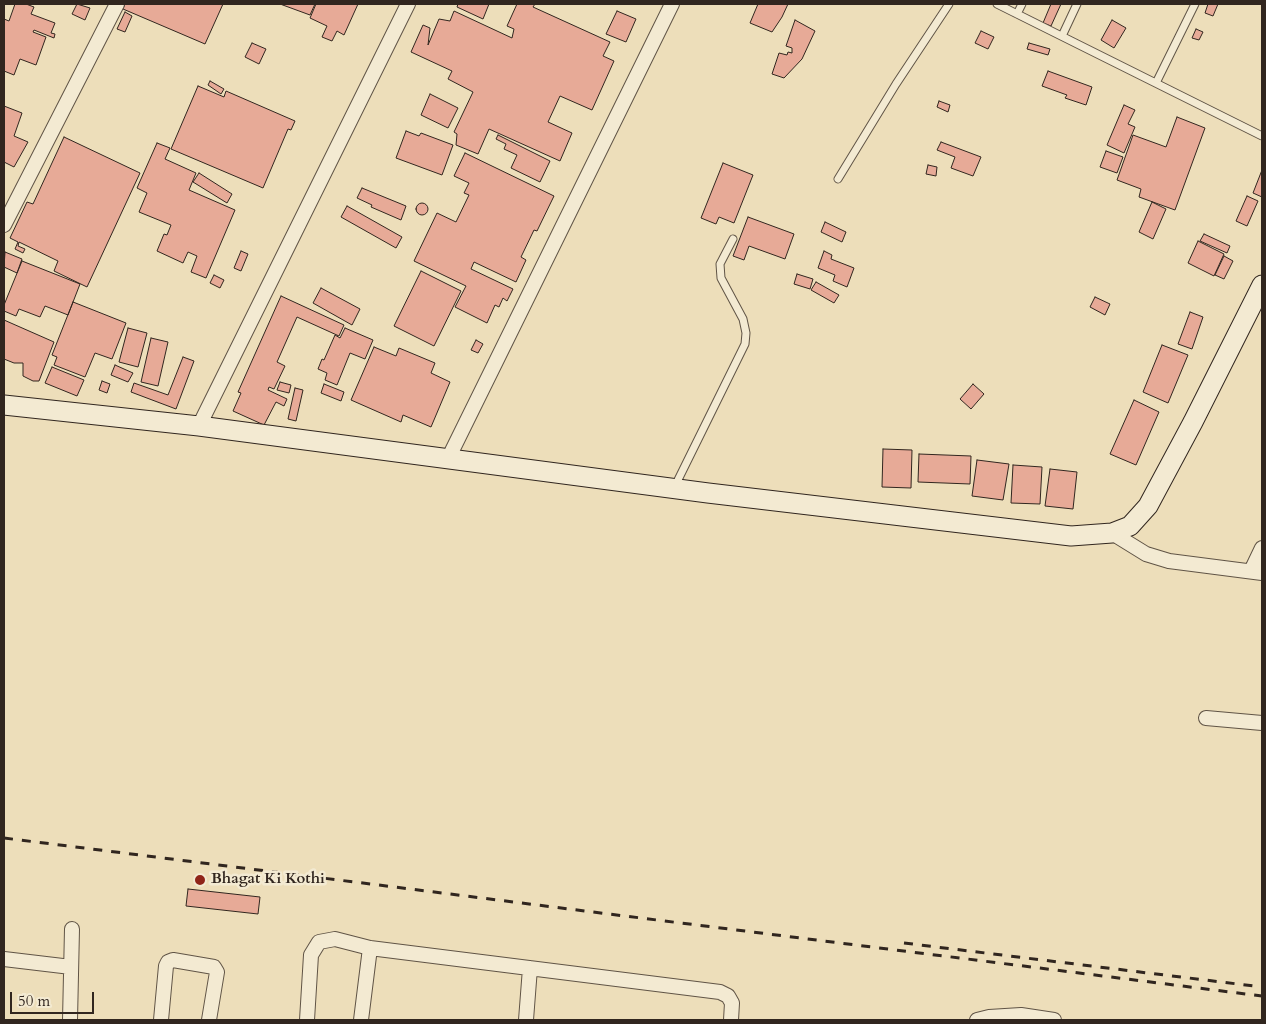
<!DOCTYPE html>
<style>
body{margin:0}
#map{position:relative;width:1266px;height:1024px;overflow:hidden;background:#eddeba;font-family:Cardo,serif}
canvas{display:block}
.frame{position:absolute;inset:0;border:5px solid #31261f;pointer-events:none}
.scale{position:absolute;left:10px;top:992px;width:84px;height:22px;box-sizing:border-box;border:2px solid #31261f;border-top:0;padding-left:6px;font-size:15px;line-height:18px;white-space:nowrap;color:#31261f;-webkit-text-stroke:4px #f3ead2;paint-order:stroke}
</style>
<div id="map">
<canvas width="1266" height="1024"></canvas>
<div class="frame"></div>
<div class="scale">50 m</div>
</div>
<script>
const context = document.querySelector('canvas').getContext('2d');
context.lineJoin = 'round';
function fillPath(path, color) { context.fillStyle = color; context.fill(path, 'evenodd'); }
const poly = rows => new Path2D(rows.map(r => 'M' + r).join(''));
function stroke(path, color, width, dash) { context.strokeStyle = color; context.lineWidth = width; context.lineCap = dash ? 'butt' : 'round'; context.setLineDash(dash || []); context.stroke(path); }
function write(font, color, halo, rows, align = 'center') {
  context.font = font + ' Cardo,serif'; context.lineWidth = 5; context.setLineDash([]); context.textBaseline = 'middle'; context.strokeStyle = halo; context.fillStyle = color; for (const [text, x, y, turn = 0] of rows) {
    context.save(); context.translate(x, y); context.rotate((+turn || 0) * Math.PI / 180); context.textAlign = isNaN(turn) ? turn : align; if (halo) context.strokeText(text, 0, 0); context.fillText(text, 0, 0); context.restore();
  }
}
const building = poly([
 [15,4,26,4,34,7,31,14,55,23,51,33,55,34,54,38,34,30,33,32,46,37,36,65,20,59,14,75,4,71,4,19,9,21,15,4],
 [77,4,90,8,85,20,72,14,77,4],
 [125,4,223,4,205,44,123,9,125,4],
 [280,4,315,4,310,15,280,4],
 [316,4,358,4,344,35,337,31,332,41,322,37,327,26,310,18,316,4],
 [458,4,489,4,483,19,457,7,458,4],
 [517,4,535,4,533,7,610,42,603,56,614,61,592,110,560,96,548,122,572,133,560,161,489,129,478,154,456,145,457,134,454,132,473,92,448,79,452,71,411,52,423,25,430,28,428,45,439,19,450,21,454,11,512,38,514,29,507,26,517,4],
 [758,4,788,4,782,17,772,32,750,23,758,4],
 [1051,4,1061,4,1051,26,1043,23,1051,4],
 [1208,4,1218,4,1213,16,1205,13,1208,4],
 [617,11,636,19,626,42,606,34,617,11],
 [125,12,132,16,125,32,117,29,125,12],
 [795,20,815,31,802,59,784,78,772,74,779,53,787,55,788,52,792,53,792,48,786,46,795,20],
 [1112,20,1126,28,1114,48,1101,40,1112,20],
 [1196,29,1203,32,1199,40,1192,38,1196,29],
 [981,31,994,37,988,49,975,43,981,31],
 [252,43,266,49,259,64,245,57,252,43],
 [1029,43,1050,49,1048,55,1027,49,1029,43],
 [1048,71,1092,87,1086,105,1065,98,1067,95,1042,86,1048,71],
 [210,81,224,89,221,94,208,85,210,81],
 [198,86,224,97,226,91,295,121,291,130,288,129,263,188,171,149,198,86],
 [430,94,458,108,448,128,421,115,430,94],
 [939,101,950,105,948,112,937,107,939,101],
 [1124,105,1135,110,1128,124,1135,127,1124,153,1107,145,1124,105],
 [4,106,22,113,14,136,28,142,14,167,4,162,4,106],
 [1177,117,1205,128,1175,210,1139,197,1141,189,1117,180,1133,135,1166,147,1177,117],
 [406,131,419,136,421,133,453,145,442,175,396,158,406,131],
 [498,135,550,161,540,182,511,168,517,155,504,149,506,144,496,139,498,135],
 [64,137,140,173,87,287,54,271,58,261,19,242,18,246,25,249,23,253,15,249,18,242,10,238,27,202,33,204,64,137],
 [941,142,981,157,973,176,951,168,955,157,937,150,941,142],
 [157,143,170,148,165,159,196,173,189,190,235,210,206,278,191,272,197,256,188,252,183,263,157,251,164,234,167,235,171,225,139,212,147,193,137,188,157,143],
 [1106,151,1123,157,1117,173,1100,167,1106,151],
 [465,153,554,196,537,231,534,230,521,257,526,260,516,282,474,262,471,269,513,289,507,301,503,298,499,307,495,305,487,323,455,307,466,286,414,261,437,213,456,222,469,195,464,193,469,183,454,176,465,153],
 [723,163,753,175,734,223,719,217,716,224,701,218,723,163],
 [928,165,937,167,936,176,926,174,928,165],
 [1262,170,1262,197,1253,193,1262,170],
 [199,173,232,194,227,203,193,182,199,173],
 [362,188,406,206,401,220,371,207,372,205,357,198,362,188],
 [1247,196,1258,201,1247,226,1236,221,1247,196],
 [1152,202,1166,209,1153,239,1139,232,1152,202],
 '416 209a6 6 0 1 1 12 0a6 6 0 1 1-12 0Z',
 [347,206,402,237,396,248,341,217,347,206],
 [748,217,794,234,785,259,749,246,744,260,733,256,748,217],
 [825,222,846,232,842,242,821,232,825,222],
 [1204,234,1230,246,1227,253,1200,241,1204,234],
 [1198,241,1224,254,1214,276,1188,263,1198,241],
 [241,251,248,254,241,271,234,268,241,251],
 [824,251,832,255,831,259,854,268,847,287,833,281,835,275,818,268,824,251],
 [5,252,22,259,17,273,4,267,5,252],
 [1224,256,1233,261,1224,279,1215,275,1224,256],
 [22,261,80,284,68,315,45,306,40,317,19,309,16,316,4,311,4,305,22,261],
 [421,271,461,291,434,346,394,326,421,271],
 [797,274,813,279,810,289,794,284,797,274],
 [214,275,224,280,220,288,210,283,214,275],
 [816,282,839,295,834,303,811,290,816,282],
 [321,288,360,309,352,325,313,303,321,288],
 [281,296,344,325,339,336,297,317,277,362,285,366,274,389,269,387,268,390,287,399,284,406,276,402,264,425,233,411,241,393,238,392,281,296],
 [1095,297,1110,304,1105,315,1090,307,1095,297],
 [73,302,126,323,112,359,95,353,85,377,54,365,57,357,52,355,73,302],
 [1190,312,1203,317,1192,349,1178,344,1190,312],
 [4,320,54,342,39,381,33,381,23,376,23,363,14,363,4,359,4,320],
 [128,328,147,333,138,367,119,362,128,328],
 [345,328,373,340,365,359,350,353,337,385,325,380,327,373,318,369,322,359,324,360,335,335,340,338,345,328],
 [151,338,168,342,158,386,141,382,151,338],
 [476,340,483,344,478,353,471,350,476,340],
 [1162,345,1188,355,1168,403,1143,392,1162,345],
 [374,347,396,356,399,348,435,363,431,373,450,382,431,427,403,415,401,422,351,400,374,347],
 [183,357,194,361,176,409,131,392,134,383,168,395,183,357],
 [115,365,133,373,128,382,111,375,115,365],
 [52,367,84,380,77,396,45,383,52,367],
 [102,381,110,384,107,393,99,390,102,381],
 [280,382,291,385,289,393,277,390,280,382],
 [324,384,344,392,341,401,321,393,324,384],
 [973,384,984,394,971,409,960,399,973,384],
 [295,388,303,390,296,421,288,419,295,388],
 [1134,400,1159,412,1136,465,1110,454,1134,400],
 [883,449,912,450,911,488,882,487,883,449],
 [919,454,971,456,970,484,918,482,919,454],
 [977,460,1009,464,1003,500,972,496,977,460],
 [1013,465,1042,467,1040,504,1011,503,1013,465],
 [1050,469,1077,472,1073,509,1045,506,1050,469],
 [188,889,260,897,258,914,186,906,188,889]
]);
const lane = poly([
 [997,4,1262,136],
 [1017,14,1022,4],
 [1062,36,1077,4],
 [1156,83,1195,4],
 [838,179,896,84,949,4],
 [675,486,745,344,746,333,743,319,721,278,720,264,733,239]
]);
const street = poly([
 [4,225,117,4],
 [199,426,408,4],
 [448,459,672,4],
 [1112,533,1146,554,1169,561,1262,573],
 [1251,571,1262,548],
 [1206,718,1262,723],
 [4,959,71,967],
 [70,1020,72,929],
 [161,1020,166,966,168,962,173,960,214,967,217,972,209,1020],
 [307,1020,311,955,319,942,335,939,370,948,720,992,728,996,732,1003,731,1020],
 [361,1020,370,948],
 [526,1020,530,968],
 [977,1020,989,1017,1021,1015,1054,1020]
]);
const secondary = poly([
 [4,405,199,426,708,493,1071,536,1112,533,1130,526,1148,506,1193,422,1262,285]
]);
const rail = poly([
 [4,838,1262,996],
 [904,943,1262,987]
]);
const markers = [
 [200,880,6,"#8f2418"]
];
const poiNames = [
 ["Bhagat Ki Kothi",211,880]
];
fillPath(building, '#e7aa97');
stroke(building, '#31261f', 1);
stroke(lane, '#605446', 9);
stroke(street, '#605446', 16);
stroke(secondary, '#31261f', 21);
stroke(lane, '#f3ead2', 7);
stroke(street, '#f3ead2', 14);
stroke(secondary, '#f3ead2', 19);
stroke(rail, '#31261f', 3, [9, 9]);
for (const [x, y, r, color] of markers) { const dot = new Path2D(); dot.arc(x, y, r, 0, 2 * Math.PI); context.fillStyle = color; context.fill(dot); stroke(dot, '#f3ead2', 2); }
write('bold 15px', '#31261f', '#f3ead2', poiNames, 'left');
</script>
